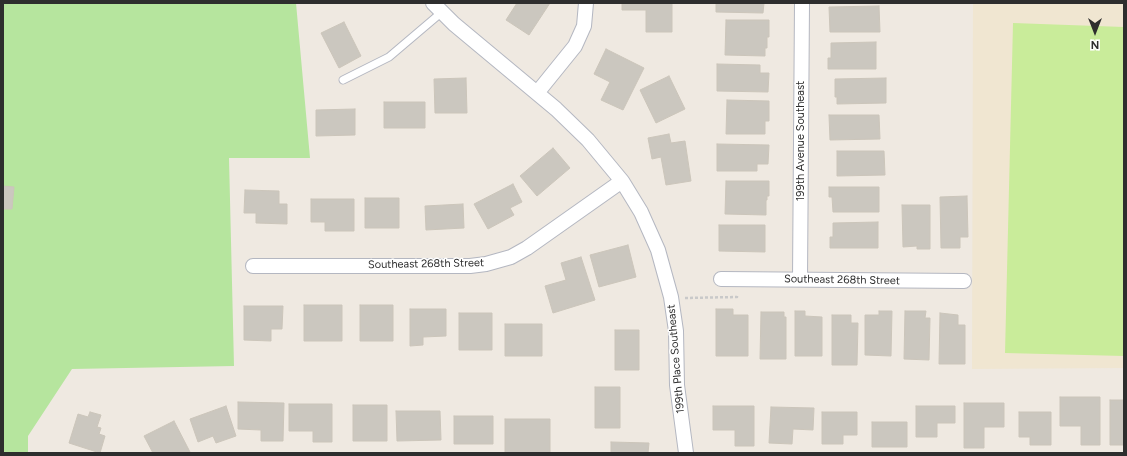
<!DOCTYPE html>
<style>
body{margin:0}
#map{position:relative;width:1127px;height:456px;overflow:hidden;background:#efe9e1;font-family:Figtree,sans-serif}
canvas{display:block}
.frame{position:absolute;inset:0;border:4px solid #2e2e2e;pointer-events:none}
.north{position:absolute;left:1075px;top:12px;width:40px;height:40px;-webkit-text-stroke:3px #fff;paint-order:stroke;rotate:180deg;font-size:11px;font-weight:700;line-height:16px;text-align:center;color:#2e2e2e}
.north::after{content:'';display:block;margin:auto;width:14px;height:18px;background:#2e2e2e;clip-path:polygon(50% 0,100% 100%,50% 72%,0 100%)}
</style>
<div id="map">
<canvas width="1127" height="456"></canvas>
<div class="frame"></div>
<div class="north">N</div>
</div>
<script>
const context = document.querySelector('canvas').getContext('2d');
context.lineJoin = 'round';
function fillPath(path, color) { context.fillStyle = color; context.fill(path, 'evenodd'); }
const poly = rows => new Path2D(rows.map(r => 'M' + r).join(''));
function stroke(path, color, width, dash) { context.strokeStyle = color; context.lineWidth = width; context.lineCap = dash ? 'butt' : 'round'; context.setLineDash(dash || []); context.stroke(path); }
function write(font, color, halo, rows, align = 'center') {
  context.font = font + ' Figtree,sans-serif'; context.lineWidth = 3; context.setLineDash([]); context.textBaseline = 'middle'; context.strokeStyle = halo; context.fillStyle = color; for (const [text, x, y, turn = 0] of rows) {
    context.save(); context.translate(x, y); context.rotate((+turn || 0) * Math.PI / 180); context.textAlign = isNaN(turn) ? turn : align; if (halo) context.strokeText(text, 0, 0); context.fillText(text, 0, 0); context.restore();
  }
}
const education = poly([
 [973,3,1124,3,1124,368,972,369]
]);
const green = poly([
 [3,3,296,3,310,158,229,158,234,366,72,369,28,436,28,453,3,453]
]);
const pitch = poly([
 [1013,23,1124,27,1124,356,1005,353]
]);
const building = poly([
 [517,3,550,3,529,35,506,20,517,3],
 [622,3,672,3,672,32,646,32,646,10,622,10,622,3],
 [716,3,764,3,763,13,716,12,716,3],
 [879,6,880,32,830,32,829,7,879,6],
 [726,20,769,20,769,37,767,37,767,48,765,48,765,56,725,55,726,20],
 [344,22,361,56,339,68,321,33,344,22],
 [876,42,876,69,828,69,828,58,831,58,831,43,876,42],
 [606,49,644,68,623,110,601,100,610,82,594,74,606,49],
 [717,64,760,65,760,73,769,73,768,92,717,91,717,64],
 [669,76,685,109,656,123,640,90,669,76],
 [466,78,467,113,435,113,434,79,466,78],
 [886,78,886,103,837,104,837,97,835,97,835,79,886,78],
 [727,100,769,101,769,121,765,121,765,134,726,134,727,100],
 [384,102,425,102,425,128,384,128,384,102],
 [355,109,355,135,316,136,316,110,355,109],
 [829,115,879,115,880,139,830,140,829,115],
 [669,134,671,143,685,141,691,181,666,185,661,157,652,159,648,138,669,134],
 [717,144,769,145,768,164,757,164,757,171,717,171,717,144],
 [553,148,570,168,537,196,520,176,553,148],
 [837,151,884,151,885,175,837,176,837,151],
 [726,181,769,181,769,196,767,196,767,200,766,200,766,215,725,214,726,181],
 [513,184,522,202,510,208,514,215,488,229,474,204,513,184],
 [3,186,14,187,12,209,3,209,3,186],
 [829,187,879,187,879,212,833,212,832,197,829,197,829,187],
 [245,190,279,191,279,204,287,204,287,224,256,223,256,213,244,213,245,190],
 [967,196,968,237,960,237,960,248,941,248,940,197,967,196],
 [365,198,399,198,399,228,365,228,365,198],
 [311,199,354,199,354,231,325,231,325,222,311,222,311,199],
 [463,204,464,228,426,230,425,206,463,204],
 [902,205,930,205,930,249,917,249,917,246,903,247,902,205],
 [878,222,878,248,830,248,830,237,833,237,833,223,878,222],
 [719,225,765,225,765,252,719,251,719,225],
 [628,245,636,277,599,287,590,255,628,245],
 [581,257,595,300,553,313,545,286,566,280,561,263,581,257],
 [304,305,342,305,342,341,304,341,304,305],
 [360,305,393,305,393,341,360,341,360,305],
 [244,306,283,306,282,329,271,329,271,341,244,340,244,306],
 [410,309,446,309,446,336,423,337,423,345,410,346,410,309],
 [716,309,733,309,733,315,748,315,748,356,716,356,716,309],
 [795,311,805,311,805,316,822,317,822,356,795,356,795,311],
 [879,311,892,311,891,356,865,355,865,315,879,315,879,311],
 [905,311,926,311,925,318,930,318,929,360,904,359,905,311],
 [761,312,784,312,784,317,786,317,786,359,760,359,761,312],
 [459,313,492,313,492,350,459,350,459,313],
 [940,313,958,315,958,325,965,325,965,364,939,364,940,313],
 [832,315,851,315,851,323,858,323,857,365,832,365,832,315],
 [505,324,542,324,542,356,505,356,505,324],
 [615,330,639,330,639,370,615,370,615,330],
 [595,387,620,387,620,428,595,428,595,387],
 [1060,397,1100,397,1100,445,1081,445,1081,426,1060,426,1060,397],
 [1110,400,1124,400,1124,445,1110,445,1110,400],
 [238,402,284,403,283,441,261,441,261,430,238,429,238,402],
 [964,403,1004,403,1004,427,984,427,984,448,964,448,964,403],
 [289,404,332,404,332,442,313,442,313,431,289,431,289,404],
 [353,405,387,405,387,441,353,441,353,405],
 [226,406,236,436,216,443,213,436,198,442,190,419,226,406],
 [713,406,754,406,754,446,735,446,735,430,713,430,713,406],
 [916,406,955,406,955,423,937,423,937,437,916,437,916,406],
 [771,407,814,408,813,430,793,429,792,444,769,443,771,407],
 [396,411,440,411,441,440,397,441,396,411],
 [90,412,101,415,97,427,101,428,99,434,105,436,100,453,69,443,78,414,88,417,90,412],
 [822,412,857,412,857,435,843,435,843,444,822,444,822,412],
 [1019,412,1051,412,1051,445,1030,445,1030,437,1019,437,1019,412],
 [454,416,493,416,493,444,454,444,454,416],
 [505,419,550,419,550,453,505,453,505,419],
 [174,421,190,452,153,453,144,436,174,421],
 [872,422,907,422,907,447,872,447,872,422],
 [611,442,649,443,648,453,611,453,611,442]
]);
const path = poly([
 [685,298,737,297,737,294]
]);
const lane = poly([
 [343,80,389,57,442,12]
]);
const street = poly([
 [433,3,454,24,556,109,588,140,622,181,641,212,658,250,671,297,676,331,677,385,686,453],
 [537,93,575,46,584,26,586,3],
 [253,266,470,266,486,264,511,257,527,248,622,181],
 [721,279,964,281],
 [800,279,802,3]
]);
const streetNames = [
 ["199th Avenue Southeast",801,141,-90],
 ["Southeast 268th Street",426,264,-1],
 ["Southeast 268th Street",842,280,1],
 ["199th Place Southeast",676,359,-95]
];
fillPath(education, '#f0e6d1');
fillPath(green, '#b6e59e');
fillPath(pitch, '#c9ec9a');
fillPath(building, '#cbc7bf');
stroke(building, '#cbc5ba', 1);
stroke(lane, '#b4b7c1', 9);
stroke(street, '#b4b7c1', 16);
stroke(path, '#c9c9c9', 2.5, [3, 2]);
stroke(lane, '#fff', 7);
stroke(street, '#fff', 14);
write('11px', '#2e2e2e', '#fff', streetNames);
</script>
